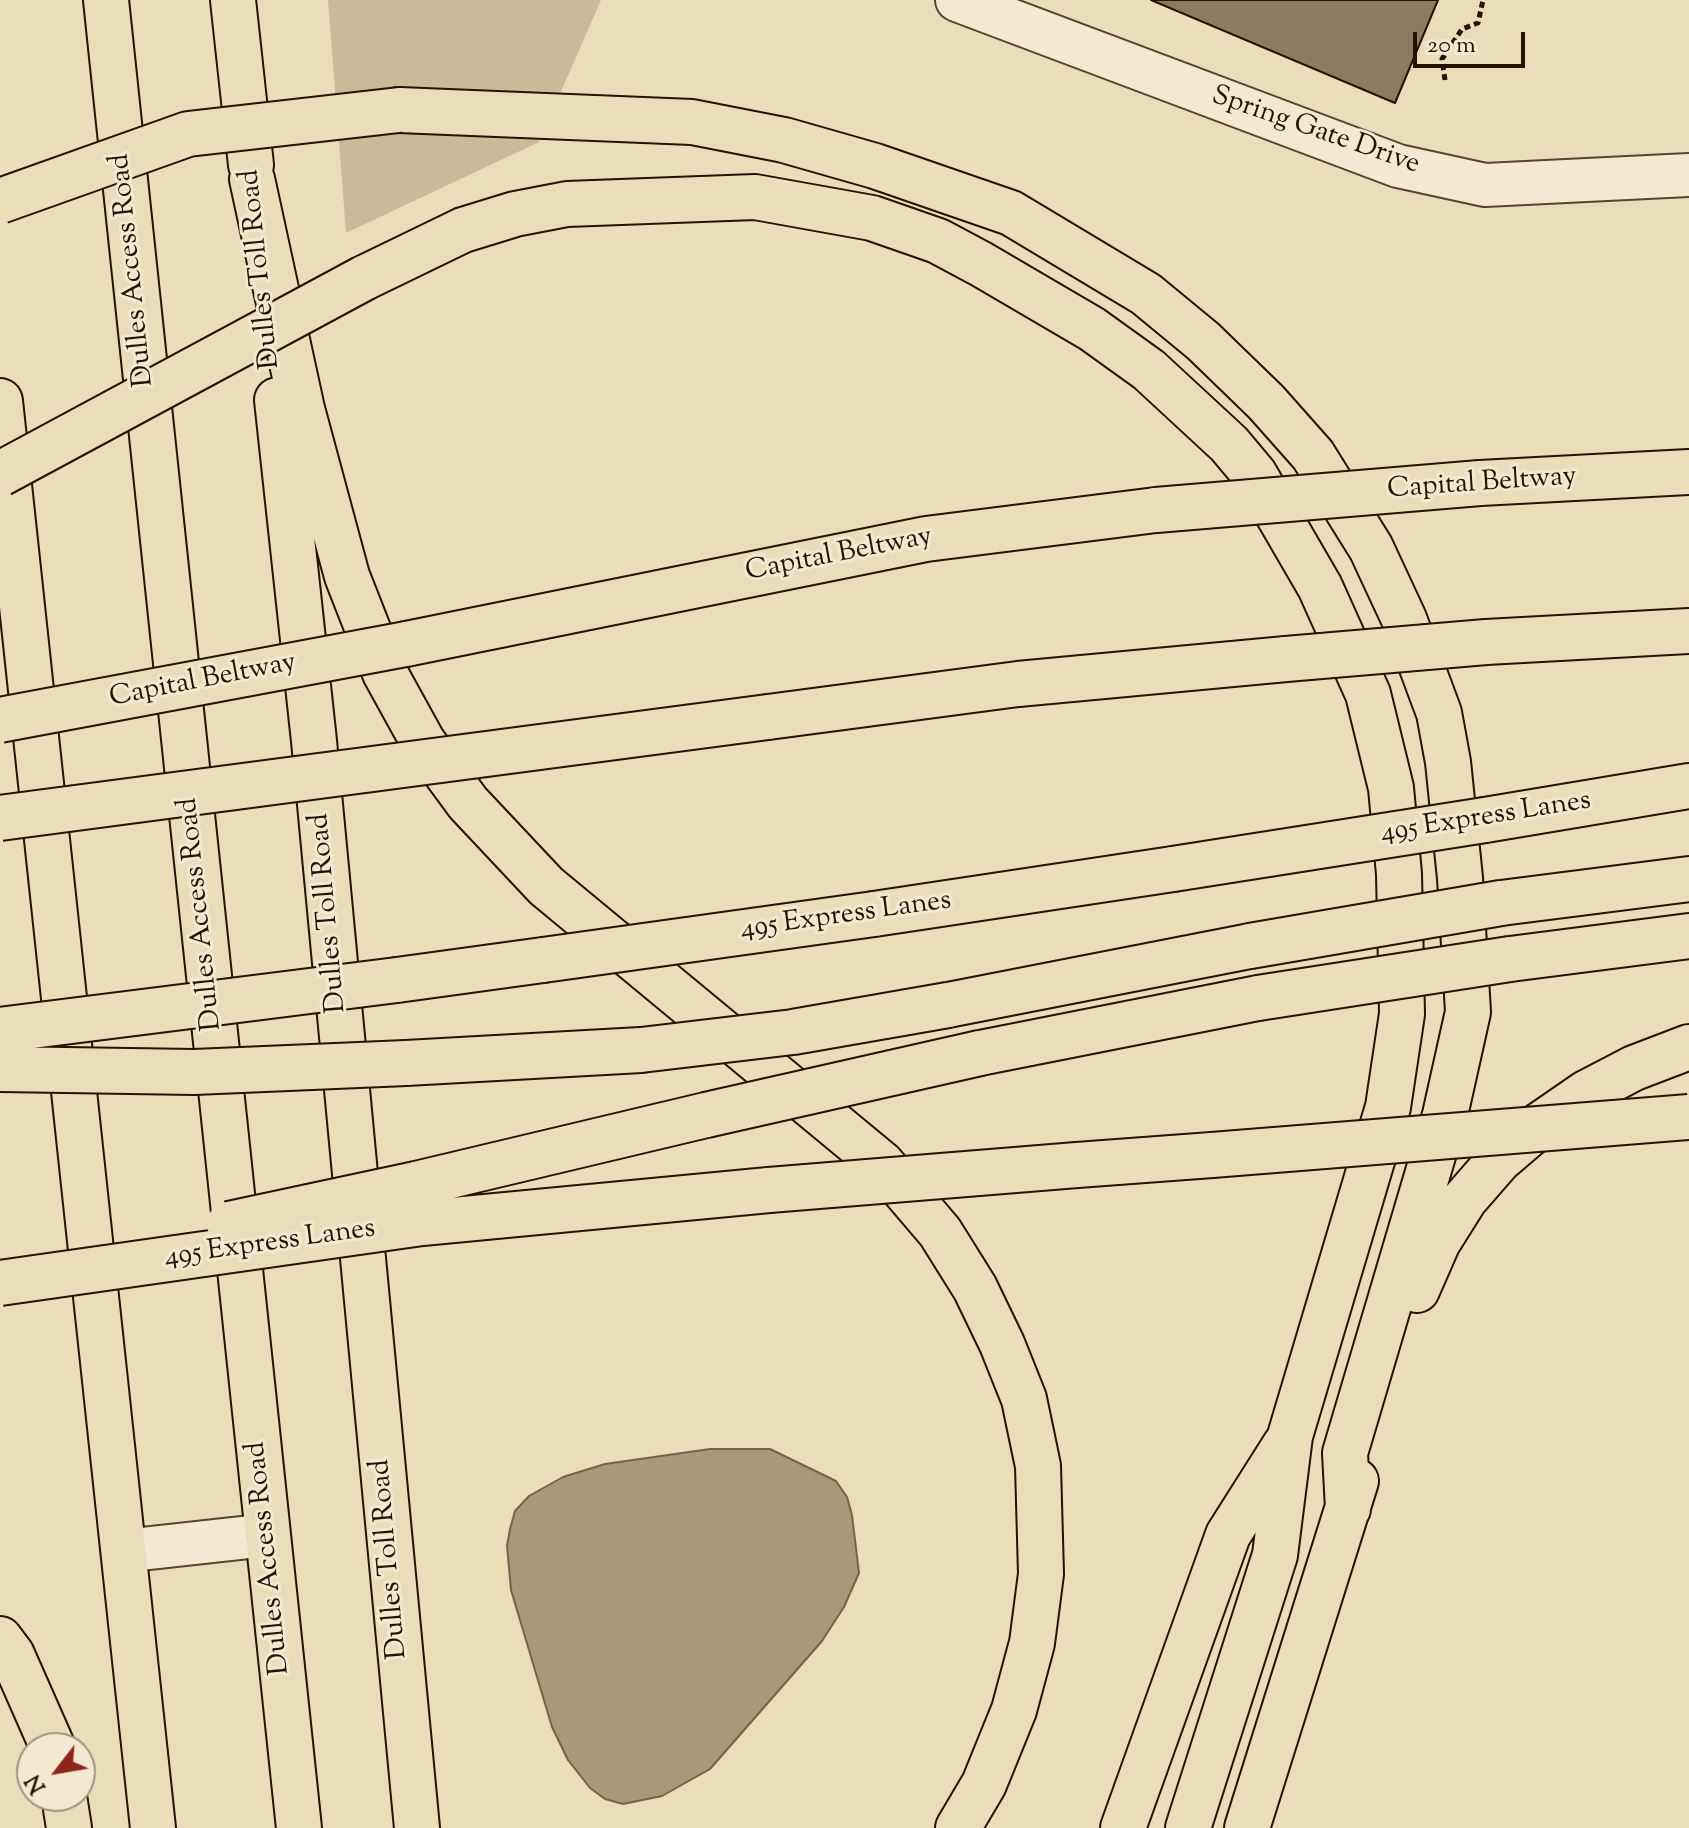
<!DOCTYPE html>
<style>
body{margin:0}
#map{position:relative;width:1689px;height:1828px;overflow:hidden;background:#ecddba;font-family:"Sorts Mill Goudy",serif}
canvas{display:block}
.north{position:absolute;left:16px;top:1732px;width:80px;height:80px;box-sizing:border-box;background:#f3e9d2;border:2px solid #a1937e;border-radius:50%;rotate:239deg;font-size:22px;font-weight:700;line-height:32px;text-align:center;color:#271100}
.north::after{content:'';display:block;margin:auto;width:28px;height:36px;background:#8f2418;clip-path:polygon(50% 0,100% 100%,50% 72%,0 100%)}
.scale{position:absolute;left:1413px;top:32px;width:112px;height:36px;box-sizing:border-box;border:4px solid #271100;border-top:0;padding-left:10px;font-size:24px;line-height:28px;white-space:nowrap;color:#271100;-webkit-text-stroke:6px #f3e9d2;paint-order:stroke}
</style>
<div id="map">
<canvas width="1689" height="1828"></canvas>
<div class="north">N</div>
<div class="scale">20 m</div>
</div>
<script>
const context = document.querySelector('canvas').getContext('2d');
context.lineJoin = 'round';
function fillPath(path, color) { context.fillStyle = color; context.fill(path, 'evenodd'); }
const poly = rows => new Path2D(rows.map(r => 'M' + r).join(''));
function stroke(path, color, width, dash) { context.strokeStyle = color; context.lineWidth = width; context.lineCap = dash ? 'butt' : 'round'; context.setLineDash(dash || []); context.stroke(path); }
function write(font, color, halo, rows, align = 'center') {
  context.font = font + ' "Sorts Mill Goudy",serif'; context.lineWidth = 6; context.setLineDash([]); context.textBaseline = 'middle'; context.strokeStyle = halo; context.fillStyle = color; for (const [text, x, y, turn = 0] of rows) {
    context.save(); context.translate(x, y); context.rotate((+turn || 0) * Math.PI / 180); context.textAlign = isNaN(turn) ? turn : align; if (halo) context.strokeText(text, 0, 0); context.fillText(text, 0, 0); context.restore();
  }
}
const green = poly([
 [328,0,601,0,539,142,346,233]
]);
const water = poly([
 [710,1449,770,1449,836,1481,847,1497,852,1515,859,1573,844,1607,822,1641,710,1769,662,1796,623,1804,605,1799,590,1788,568,1760,552,1727,511,1590,507,1546,510,1529,515,1511,529,1496,563,1477,605,1464,710,1449]
]);
const building = poly([
 [1151,0,1438,0,1395,103,1151,0]
]);
const path = poly([
 [1445,80,1442,59,1462,29,1478,23,1483,0]
]);
const minor = poly([
 [957,0,1398,166,1485,185,1689,175],
 [123,1551,268,1535]
]);
const highway = poly([
 [106,0,299,1828],
 [233,0,251,165],
 [399,110,692,122,784,140,875,166,1011,213,1146,294,1203,341,1266,402,1313,455,1371,548,1404,619,1439,713,1448,762,1460,878,1468,1012,1445,1115,1345,1453,1348,1509],
 [252,179,302,409,347,576,385,673,423,742,468,803,546,886,882,1164,940,1232,975,1288,1002,1344,1024,1399,1038,1466,1041,1574,1032,1643,1014,1710,984,1784,958,1828],
 [364,278,463,230,515,214,567,204,755,197,872,218,938,241,981,264,1092,329,1149,370,1229,444,1255,475,1320,587,1368,694,1391,788,1399,874,1402,1014,1388,1107,1290,1436,1275,1555,1188,1828],
 [277,400,314,741,417,1828],
 [0,401,153,1828],
 [1480,483,1689,472],
 [1486,642,1689,631],
 [406,644,926,539,1156,510],
 [768,717,1018,684,1286,659],
 [1485,820,1689,786],
 [1501,903,1689,879],
 [874,914,1173,869],
 [1510,959,1689,936],
 [397,980,543,960],
 [948,1005,1250,946],
 [980,1053,1258,998],
 [406,1063,641,1050],
 [1077,1165,1212,1155],
 [416,1184,706,1115],
 [422,1223,769,1190],
 [1417,1290,1438,1242,1465,1199,1499,1160,1541,1124,1586,1093,1634,1068,1689,1047],
 [0,1639,12,1655,53,1748],
 [64,1796,69,1828],
 [1123,1828,1228,1535,1285,1445],
 [1247,1828,1356,1481]
]);
const highwayBridge = poly([
 [0,201,188,134,399,110],
 [0,474,364,278],
 [1156,510,1480,483],
 [1286,659,1486,642],
 [0,720,406,644],
 [0,818,768,717],
 [1173,869,1485,820],
 [1250,946,1501,903],
 [543,960,874,914],
 [1258,998,1510,959],
 [0,1030,397,980],
 [641,1050,793,1032,948,1005],
 [0,1069,194,1072,406,1063],
 [706,1115,980,1053],
 [1212,1155,1689,1117],
 [769,1190,1077,1165],
 [229,1224,416,1184],
 [0,1283,422,1223]
]);
const streetNames = [
 ["Spring Gate Drive",1315,132,19],
 ["Dulles Toll Road",262,269,-96],
 ["Dulles Access Road",134,270,-96],
 ["Capital Beltway",1482,485,-4],
 ["Capital Beltway",839,556,-11],
 ["Capital Beltway",203,682,-11],
 ["495 Express Lanes",1486,819,-9],
 ["Dulles Toll Road",330,913,-95],
 ["Dulles Access Road",202,914,-96],
 ["495 Express Lanes",846,917,-8],
 ["495 Express Lanes",270,1245,-8],
 ["Dulles Access Road",270,1558,-96],
 ["Dulles Toll Road",391,1559,-95]
];
fillPath(green, '#cbba9a');
fillPath(water, '#a9987b');
stroke(water, '#75624a', 2);
fillPath(building, '#8d7b61');
stroke(building, '#271100', 2);
stroke(minor, '#58442e', 46);
stroke(highway, '#271100', 48);
stroke(path, '#271100', 5, [6, 4]);
stroke(minor, '#f3e9d2', 42);
stroke(highway, '#ecddba', 44);
stroke(highwayBridge, '#271100', 48, []);
stroke(highwayBridge, '#ecddba', 44);
write('28px', '#271100', '#f3e9d2', streetNames);
</script>
